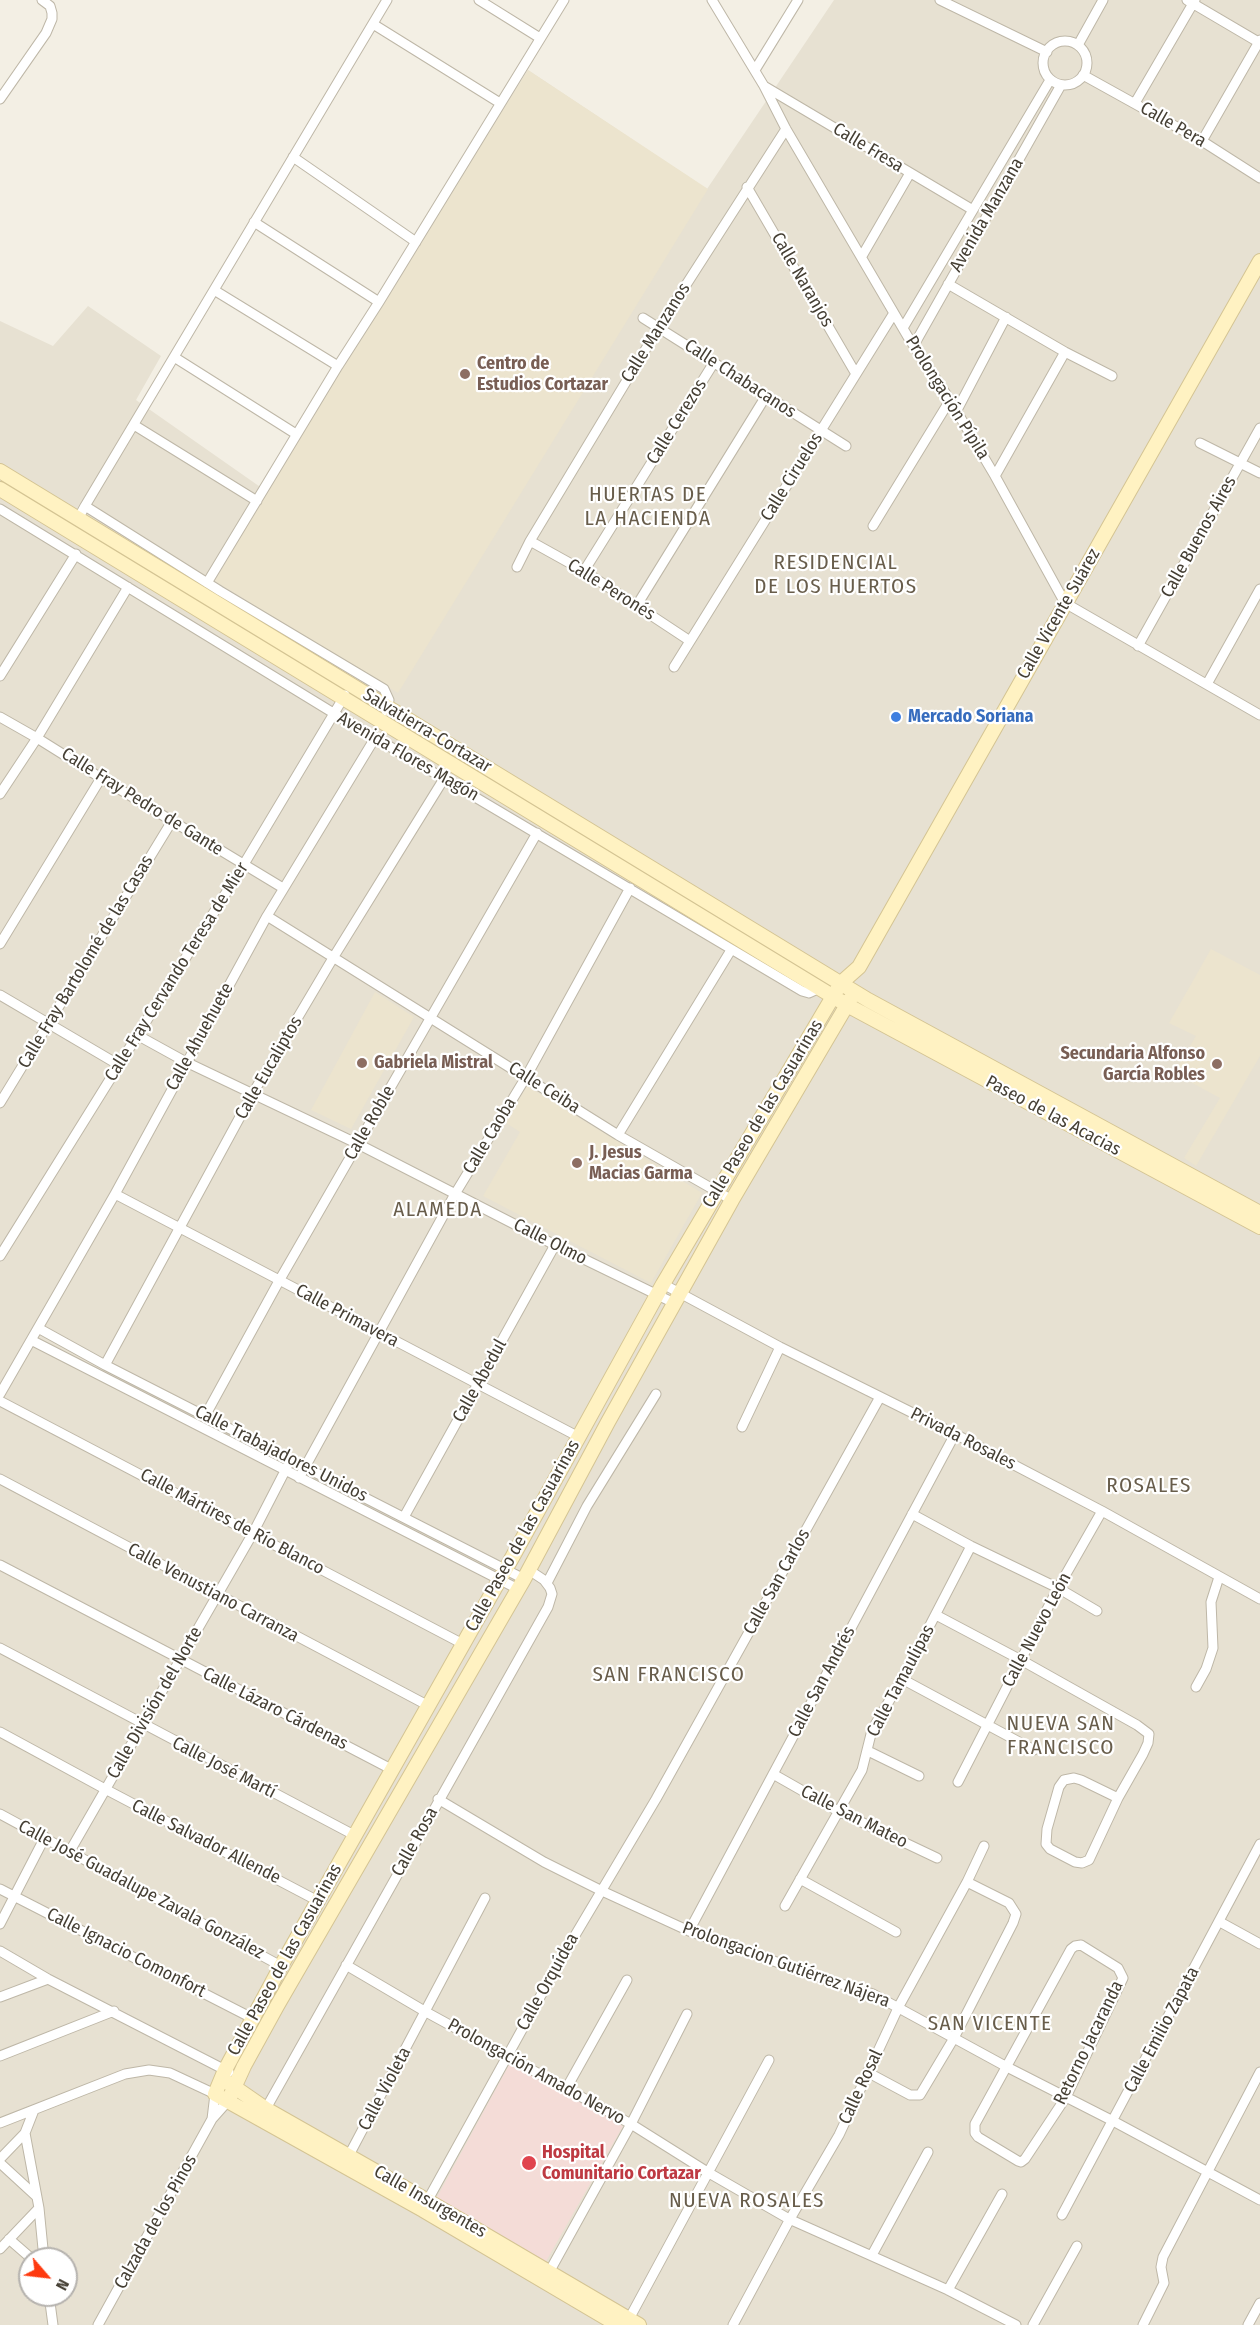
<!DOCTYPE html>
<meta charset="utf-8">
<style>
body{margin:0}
#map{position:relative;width:1260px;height:2325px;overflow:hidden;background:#f3efe4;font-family:"Fira Sans Condensed",sans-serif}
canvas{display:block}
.north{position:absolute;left:18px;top:2247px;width:60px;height:60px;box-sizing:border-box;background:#fff;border:2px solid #b5b2ae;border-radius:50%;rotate:118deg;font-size:16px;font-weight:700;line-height:24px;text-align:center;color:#453f34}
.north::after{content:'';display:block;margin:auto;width:21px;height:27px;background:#fe3a0f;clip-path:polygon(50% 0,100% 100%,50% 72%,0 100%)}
</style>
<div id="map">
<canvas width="1260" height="2325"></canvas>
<div class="north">N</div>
</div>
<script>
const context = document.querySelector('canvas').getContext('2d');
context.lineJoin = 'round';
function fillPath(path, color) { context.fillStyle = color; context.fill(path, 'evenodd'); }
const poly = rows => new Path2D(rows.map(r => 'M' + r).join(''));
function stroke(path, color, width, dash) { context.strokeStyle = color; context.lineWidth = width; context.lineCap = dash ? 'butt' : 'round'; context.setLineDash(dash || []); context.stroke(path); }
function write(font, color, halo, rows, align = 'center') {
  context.font = font + ' "Fira Sans Condensed",sans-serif'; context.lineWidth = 4.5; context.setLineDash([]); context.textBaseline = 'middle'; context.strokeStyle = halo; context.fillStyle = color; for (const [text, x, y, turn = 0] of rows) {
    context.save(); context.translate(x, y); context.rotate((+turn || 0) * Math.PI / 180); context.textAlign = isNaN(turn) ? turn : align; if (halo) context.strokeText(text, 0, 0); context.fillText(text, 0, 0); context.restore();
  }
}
const residential = poly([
 [834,0,1260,0,1260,2325,0,2325,0,321,53,346,88,306,161,356,136,400,266,491,528,70,707,189],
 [30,2259,66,2259,66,2295,30,2295]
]);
const education = poly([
 [528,70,708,189,398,693,215,581,297,435],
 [1211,949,1260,975,1260,1056,1196,1166,1184,1158,1220,1098,1174,1073,1196,1036,1169,1023],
 [375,992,414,1017,351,1129,311,1110],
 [527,1086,702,1193,651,1283,483,1196,520,1132,506,1123]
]);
const medical = poly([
 [510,2063,623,2126,545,2263,436,2199]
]);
const street = poly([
 [479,0,540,38],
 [712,0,764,86,786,129,908,337,950,400,995,476,1065,603,1260,715],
 [940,0,1047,52],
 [1187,0,1260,43],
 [373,24,500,103],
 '1043 63a22 22 0 1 1 44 0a22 22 0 1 1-44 0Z',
 [1078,45,1103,0],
 [755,70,798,0],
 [1083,75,1202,141,1260,178],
 [764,86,973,210],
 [0,99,46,33,52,19,52,13,50,6,42,0],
 [1135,103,1195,0],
 [1202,141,1260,40],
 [293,157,416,242],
 [747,187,856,374],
 [254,222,379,302],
 [862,256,910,173],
 [948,284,1065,352,1112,376],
 [214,290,338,366],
 [643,318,846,446],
 [903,328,1050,80],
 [914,345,1061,85],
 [174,357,296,434],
 [956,412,1006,317],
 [134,425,257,501],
 [1200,443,1260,473],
 [995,476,1065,352],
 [85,506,387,0],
 [0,509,335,714,802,991,809,993,820,988],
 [78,519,85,506,220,591,379,686,384,689,389,700,386,711],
 [873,526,950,400],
 [530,541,584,571,690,641],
 [517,567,530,541,659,327,786,129],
 [584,571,713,364],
 [207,583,338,366,379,302,564,0],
 [637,605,766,396],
 [1138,646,1260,428],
 [674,667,894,313],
 [0,676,76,554],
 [1207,684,1260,589],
 [0,717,37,738,101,778,283,888],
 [0,794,37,738,128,587],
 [267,916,618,1135,732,1200],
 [0,944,101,778],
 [0,995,119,1065],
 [137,1035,186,1062,358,1144,555,1245,674,1303],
 [0,1103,172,821],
 [618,1135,731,950],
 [115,1194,579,1437],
 [0,1256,244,864,345,695],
 [663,1284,780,1347,955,1434,1102,1511,1260,1599],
 [38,1328,105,1365,524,1579],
 [31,1340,518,1589],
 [105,1365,253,1093,333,958,445,777],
 [0,1394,115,1194,267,916,375,738],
 [0,1401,463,1644],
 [205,1416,279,1281,537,833],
 [742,1427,780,1347],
 [299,1478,455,1194,526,1077,630,888],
 [0,1479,427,1705],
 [912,1514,971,1546,1058,1588,1097,1611],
 [404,1517,555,1245],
 [0,1565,391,1769],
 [547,1583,587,1506,656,1394],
 [936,1615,1021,1660,1137,1725,1149,1734,1148,1743,1143,1754,1118,1798,1089,1860,1082,1863,1075,1862,1050,1849,1046,1844,1047,1829,1059,1787,1064,1780,1074,1778,1081,1780,1118,1798],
 [0,1648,354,1835],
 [902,1679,1034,1750],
 [1196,1687,1206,1669,1213,1648,1211,1602,1219,1577],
 [0,1732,105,1789,318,1901],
 [868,1751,919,1776],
 [773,1774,838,1811,937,1858],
 [958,1782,1058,1588,1102,1511],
 [438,1799,544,1862,602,1891,689,1931,813,1975,873,1994,1007,2067,1113,2121,1260,2200],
 [0,1814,281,1966],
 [70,1851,253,1533,287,1467],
 [800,1879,896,1932],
 [0,1889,252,2018],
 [785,1906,862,1770,872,1730,902,1679,971,1546],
 [1220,1922,1260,1944],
 [0,1924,45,1837],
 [689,1931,955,1434],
 [1081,1945,1118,1968,1123,1978,1066,2097,1025,2159,1021,2162,1018,2161,978,2137,975,2133,975,2124,1071,1949,1075,1946,1081,1945],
 [0,1951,48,1979,229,2072],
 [346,1965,426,2012,631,2124,709,2173,789,2219,948,2290,1016,2325],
 [0,1997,48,1979],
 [0,2056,114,2011],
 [867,2072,910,2095,920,2095,954,2038,1013,1923,1016,1914,1009,1903,967,1882],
 [566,2089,627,1980],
 [264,2112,548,1607,552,1594,550,1588,544,1580,529,1570],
 [0,2123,125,2074,149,2070,170,2073,215,2094,212,2119],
 [25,2133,39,2208,44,2259],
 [0,2159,25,2133,34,2110],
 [347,2159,485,1898],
 [0,2163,37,2197],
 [425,2205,561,1959,656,1799,880,1397],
 [1062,2215,1260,1844],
 [9,2239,32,2259],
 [0,2249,39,2208],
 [872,2255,928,2152],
 [547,2276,631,2124,687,2014],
 [948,2290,1002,2194],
 [49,2295,53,2325],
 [629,2319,769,2060],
 [98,2325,212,2119,228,2101],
 [733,2325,790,2219,839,2135,899,2006,967,1882,984,1846],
 [1033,2325,1077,2246],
 [1143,2325,1164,2283,1161,2267,1163,2257,1260,2072],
 [1248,2325,1260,2303]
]);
const secondary = poly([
 [0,471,868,1000,1260,1213],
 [0,489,847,1005,1260,1227],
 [227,2082,266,2109,428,2201,639,2325],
 [228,2101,244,2066,277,2006,524,1579,608,1422,732,1200,851,998],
 [618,2325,423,2210,215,2094,225,2070,281,1966,513,1556,663,1284,841,983,859,967,1260,261]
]);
const markers = [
 [465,374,6,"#8d6e63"],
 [896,717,6,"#3f7fe0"],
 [362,1063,6,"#8d6e63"],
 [1217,1064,6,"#8d6e63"],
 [577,1163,6,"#8d6e63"],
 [529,2163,8,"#e0444e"]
];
const streetNames = [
 ["Calle Pera",1173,125,30],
 ["Calle Fresa",868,148,31],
 ["Avenida Manzana",987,215,-60],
 ["Calle Naranjos",802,280,60],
 ["Calle Manzanos",656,333,-58],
 ["Calle Chabacanos",740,379,33],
 ["Prolongación Pípila",947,398,58],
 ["Calle Cerezos",677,422,-58],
 ["Calle Ciruelos",792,477,-58],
 ["Calle Buenos Aires",1199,537,-61],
 ["Calle Peronés",611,590,32],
 ["Calle Vicente Suárez",1059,614,-60],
 ["Salvatierra-Cortazar",427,731,31],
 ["Avenida Flores Magón",408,757,30],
 ["Calle Fray Pedro de Gante",142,802,32],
 ["Calle Fray Bartolomé de las Casas",86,962,-59],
 ["Calle Fray Cervando Teresa de Mier",177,972,-58],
 ["Calle Ahuehuete",200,1037,-61],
 ["Calle Eucaliptos",269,1068,-60],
 ["Calle Ceiba",544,1088,32],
 ["Calle Paseo de las Casuarinas",763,1114,-59],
 ["Paseo de las Acacias",1053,1116,28],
 ["Calle Roble",370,1123,-60],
 ["Calle Caoba",490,1136,-59],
 ["Calle Olmo",550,1242,27],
 ["Calle Primavera",347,1316,28],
 ["Calle Abedul",480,1381,-61],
 ["Privada Rosales",963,1439,27],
 ["Calle Trabajadores Unidos",281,1454,27],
 ["Calle Mártires de Río Blanco",232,1522,28],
 ["Calle Paseo de las Casuarinas",523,1536,-61],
 ["Calle San Carlos",777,1582,-61],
 ["Calle Venustiano Carranza",213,1593,28],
 ["Calle Nuevo León",1037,1630,-62],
 ["Calle Tamaulipas",901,1681,-62],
 ["Calle San Andrés",822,1682,-62],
 ["Calle División del Norte",155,1703,-60],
 ["Calle Lázaro Cárdenas",275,1709,27],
 ["Calle José Martí",224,1768,27],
 ["Calle San Mateo",854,1817,27],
 ["Calle Salvador Allende",206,1842,27],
 ["Calle Rosa",415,1842,-61],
 ["Calle José Guadalupe Zavala González",141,1890,28],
 ["Calle Ignacio Comonfort",126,1953,27],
 ["Calle Paseo de las Casuarinas",285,1960,-61],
 ["Prolongacion Gutiérrez Nájera",786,1965,20],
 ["Calle Orquídea",548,1982,-61],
 ["Calle Emilio Zapata",1162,2030,-62],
 ["Retorno Jacaranda",1089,2043,-64],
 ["Prolongación Amado Nervo",536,2072,29],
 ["Calle Rosal",861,2087,-65],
 ["Calle Violeta",385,2089,-62],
 ["Calle Insurgentes",430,2202,30],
 ["Calzada de los Pinos",156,2222,-61]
];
const educationNames = [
 ["Centro de",477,364],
 ["Estudios Cortazar",477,385],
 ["Secundaria Alfonso",1205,1054,"right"],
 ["García Robles",1205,1075,"right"],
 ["Gabriela Mistral",374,1063],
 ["J. Jesus",589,1153],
 ["Macias Garma",589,1174]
];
const shopNames = [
 ["Mercado Soriana",908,717]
];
const healthNames = [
 ["Hospital",542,2153],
 ["Comunitario Cortazar",542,2174]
];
const quarterNames = [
 ["HUERTAS DE",648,495],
 ["LA HACIENDA",648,519],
 ["RESIDENCIAL",836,563],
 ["DE LOS HUERTOS",836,587],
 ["ALAMEDA",438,1210],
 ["ROSALES",1149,1486],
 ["SAN FRANCISCO",669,1675],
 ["NUEVA SAN",1061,1724],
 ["FRANCISCO",1061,1748],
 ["SAN VICENTE",990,2024],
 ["NUEVA ROSALES",747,2201]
];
fillPath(residential, '#e7e1d2');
fillPath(education, '#ece4ce');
fillPath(medical, '#f4dcd7');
stroke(street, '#beb7a7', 11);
stroke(secondary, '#d4c493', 16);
stroke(street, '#fff', 9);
stroke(secondary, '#fff2c2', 14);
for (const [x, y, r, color] of markers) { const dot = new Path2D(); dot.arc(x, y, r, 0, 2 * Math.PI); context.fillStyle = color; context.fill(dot); stroke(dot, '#fff', 2); }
write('18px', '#453f34', '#fff', streetNames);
write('bold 18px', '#785e54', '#fff', educationNames, 'left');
write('bold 18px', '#366cbe', '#fff', shopNames, 'left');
write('bold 18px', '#be3a42', '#fff', healthNames, 'left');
context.letterSpacing = '1.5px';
write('21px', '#685d4b', '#fff', quarterNames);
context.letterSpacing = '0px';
</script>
